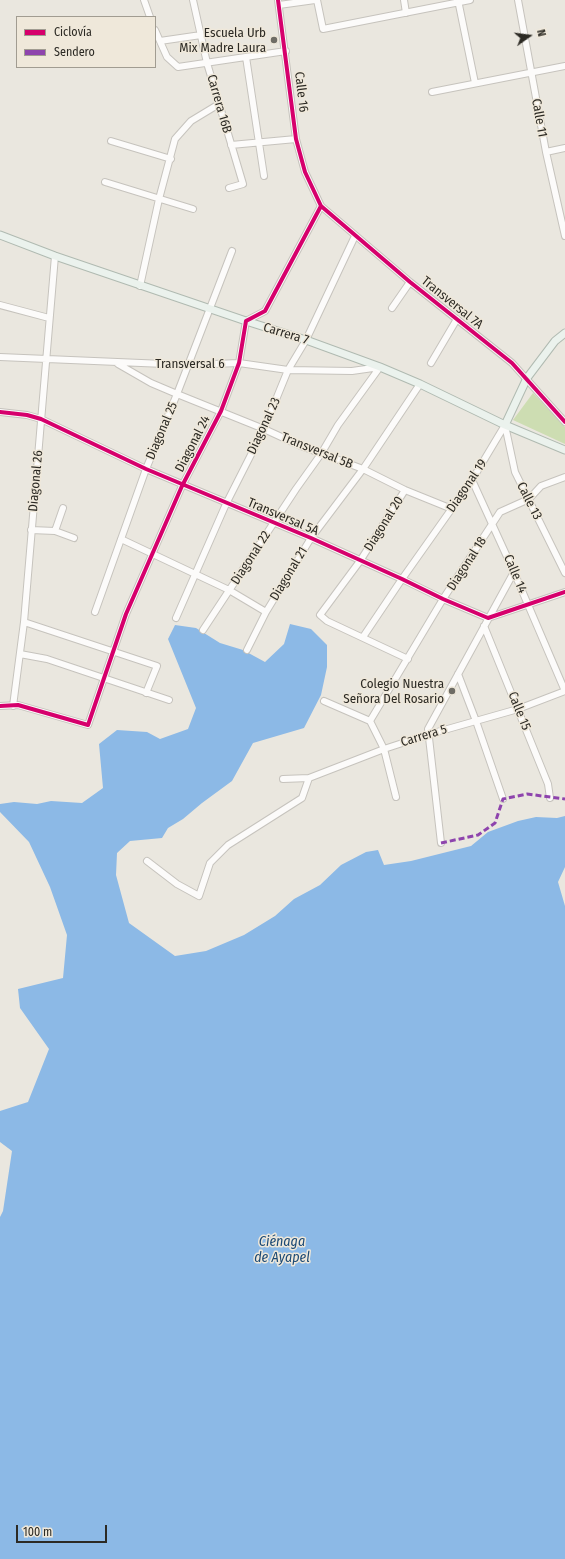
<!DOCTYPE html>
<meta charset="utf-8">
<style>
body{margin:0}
#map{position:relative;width:565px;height:1559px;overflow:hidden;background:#eae7df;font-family:"Fira Sans Condensed",sans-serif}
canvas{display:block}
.legend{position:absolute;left:16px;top:16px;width:140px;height:52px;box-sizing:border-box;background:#efe8da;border:1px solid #a19c91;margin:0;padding:5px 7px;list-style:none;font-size:12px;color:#2c2a24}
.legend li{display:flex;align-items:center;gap:8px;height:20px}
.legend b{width:20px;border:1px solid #a19c91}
.north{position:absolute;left:509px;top:16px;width:40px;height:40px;-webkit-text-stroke:3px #efe8da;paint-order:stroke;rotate:76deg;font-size:11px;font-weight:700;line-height:16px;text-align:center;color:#2c2a24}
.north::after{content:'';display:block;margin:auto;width:14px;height:18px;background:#2c2a24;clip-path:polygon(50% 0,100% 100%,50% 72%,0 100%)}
.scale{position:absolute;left:16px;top:1525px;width:91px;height:18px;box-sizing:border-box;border:2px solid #2c2a24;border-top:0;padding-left:5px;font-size:12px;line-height:14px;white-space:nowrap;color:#2c2a24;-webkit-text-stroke:3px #efe8da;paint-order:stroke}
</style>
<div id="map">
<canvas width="565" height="1559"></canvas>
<ul class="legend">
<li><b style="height:5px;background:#d6006c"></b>Ciclovía</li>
<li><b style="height:5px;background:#8e44ad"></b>Sendero</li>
</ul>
<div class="north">N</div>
<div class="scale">100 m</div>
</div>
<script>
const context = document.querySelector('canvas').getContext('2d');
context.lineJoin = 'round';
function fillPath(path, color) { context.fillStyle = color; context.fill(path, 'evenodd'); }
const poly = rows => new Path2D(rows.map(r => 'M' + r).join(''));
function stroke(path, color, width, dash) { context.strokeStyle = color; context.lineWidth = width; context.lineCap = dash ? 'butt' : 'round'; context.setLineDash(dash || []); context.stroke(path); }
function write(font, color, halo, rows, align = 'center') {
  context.font = font + ' "Fira Sans Condensed",sans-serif'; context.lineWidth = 3; context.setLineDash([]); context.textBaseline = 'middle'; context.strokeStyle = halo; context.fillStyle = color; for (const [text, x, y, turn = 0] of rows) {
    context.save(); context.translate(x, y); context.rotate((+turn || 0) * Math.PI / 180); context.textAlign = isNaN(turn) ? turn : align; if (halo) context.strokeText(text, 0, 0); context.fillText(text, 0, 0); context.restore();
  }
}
const green = poly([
 [533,393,565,427,565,444,513,420]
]);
const water = poly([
 [290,624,311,629,327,645,327,667,321,695,304,728,253,743,232,781,202,803,183,819,168,828,162,838,130,841,117,853,116,875,129,923,175,956,206,951,244,935,275,916,294,899,320,885,341,865,366,852,378,850,384,865,411,861,471,846,488,832,518,821,536,817,557,818,565,816,565,867,558,882,565,906,565,1559,0,1559,0,1217,3,1211,12,1151,0,1142,0,1111,28,1102,49,1049,20,1008,18,989,63,978,67,935,50,887,29,842,0,812,0,804,14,802,37,804,51,801,82,803,103,788,99,744,117,730,147,732,160,739,188,729,196,708,168,639,175,625,196,628,220,643,243,650,265,662,284,644]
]);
const minor = poly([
 [144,0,150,17],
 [193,0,207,63,243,184,229,188],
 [278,0,296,139,305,172,321,206,410,282,512,363,565,422],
 [317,0,323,29,470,0],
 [404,0,406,13],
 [458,0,475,83],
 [518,0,546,152,565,236],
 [279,5,315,0],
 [155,30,167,57,178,67,286,51],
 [160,41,201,35],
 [246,57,264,176],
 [432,92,565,66],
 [111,141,171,159],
 [231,145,296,139],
 [546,152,565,148],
 [105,182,193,209],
 [140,286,159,199,175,139,191,121,219,104],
 [0,305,49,318],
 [392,308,410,282],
 [0,357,188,365,239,363,288,370,352,371,380,367],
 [431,363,457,319],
 [118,364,151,383,177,394,264,429,301,446,363,469,405,490,452,509],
 [0,412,27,415,41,419,146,469,311,538,402,579,443,599,488,618,565,592],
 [505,425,515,472,565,573],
 [472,480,514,572,565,691],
 [405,490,360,561,320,615,327,621,408,659],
 [31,530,55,531,74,538],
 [55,531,63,508],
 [121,539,229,590,266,612],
 [95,612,146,469,177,394,232,251],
 [176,618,226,504,264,429,288,370,306,340,355,236],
 [24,622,157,666,146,693],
 [484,626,548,784,550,798],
 [203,630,296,489,321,454,338,425,380,367],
 [363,637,402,579,472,480,505,425],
 [247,650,266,612,311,538,363,469,420,384],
 [20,654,47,659,169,700],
 [458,674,476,721,503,799],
 [324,701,370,721],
 [0,706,18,705,88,725,126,614,182,486,221,411,239,363,246,321,265,311,321,206],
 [13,706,24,622,55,256],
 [370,721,443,599,500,512,529,499,541,486,565,477],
 [370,721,384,749,396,797],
 [283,779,309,778,384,749,430,734,518,709,565,691],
 [441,843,428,729,514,572],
 [147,861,177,884,199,896,210,863,228,845,302,798,309,778]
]);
const major = poly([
 [0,235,55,256,246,321,306,340,380,367,420,384,505,425,565,450],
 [505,425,527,378,555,341,565,333]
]);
const quiet = poly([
 [441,843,478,835,495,823,503,799,527,794,565,799]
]);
const cycleway = poly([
 [278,0,296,139,305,172,321,206,410,282,512,363,565,422],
 [0,412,27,415,41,419,146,469,311,538,402,579,443,599,488,618,565,592],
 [0,706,18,705,88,725,126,614,182,486,221,411,239,363,246,321,265,311,321,206]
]);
const markers = [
 [274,40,4,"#6e6c65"],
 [452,691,4,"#6e6c65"]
];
const poiNames = [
 ["Escuela Urb",266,33],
 ["Mix Madre Laura",266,48],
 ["Colegio Nuestra",444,684],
 ["Señora Del Rosario",444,699]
];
const streetNames = [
 ["Calle 16",301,92,83],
 ["Carrera 16B",219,104,74],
 ["Calle 11",539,118,80],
 ["Transversal 7A",452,303,39],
 ["Carrera 7",286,334,17],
 ["Transversal 6",190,364],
 ["Diagonal 23",264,426,-65],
 ["Diagonal 25",162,431,-67],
 ["Diagonal 24",193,444,-63],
 ["Transversal 5B",317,451,22],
 ["Diagonal 26",36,481,-85],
 ["Diagonal 19",467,486,-56],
 ["Calle 13",529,501,63],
 ["Transversal 5A",283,517,23],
 ["Diagonal 20",384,524,-58],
 ["Diagonal 22",251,558,-57],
 ["Diagonal 18",467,564,-57],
 ["Diagonal 21",289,574,-59],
 ["Calle 14",515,574,67],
 ["Calle 15",519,711,68],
 ["Carrera 5",424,736,-17]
];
const waterNames = [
 ["Ciénaga",282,1242],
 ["de Ayapel",282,1258]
];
fillPath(green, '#cdddb2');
fillPath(water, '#8cb9e6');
stroke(minor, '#c6c3bd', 8);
stroke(major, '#b0bab1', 9);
stroke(minor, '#fcfbfa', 6);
stroke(major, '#ebf2ed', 7);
stroke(quiet, '#8e44ad', 3, [6, 3]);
stroke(cycleway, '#d6006c', 4);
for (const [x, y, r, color] of markers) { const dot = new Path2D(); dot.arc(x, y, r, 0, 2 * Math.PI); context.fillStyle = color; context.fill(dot); stroke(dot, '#efe8da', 1.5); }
write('13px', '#2c2a24', '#efe8da', poiNames, 'right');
write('13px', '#2c2a24', '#efe8da', streetNames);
write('italic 14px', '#1b4975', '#efe8da', waterNames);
</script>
